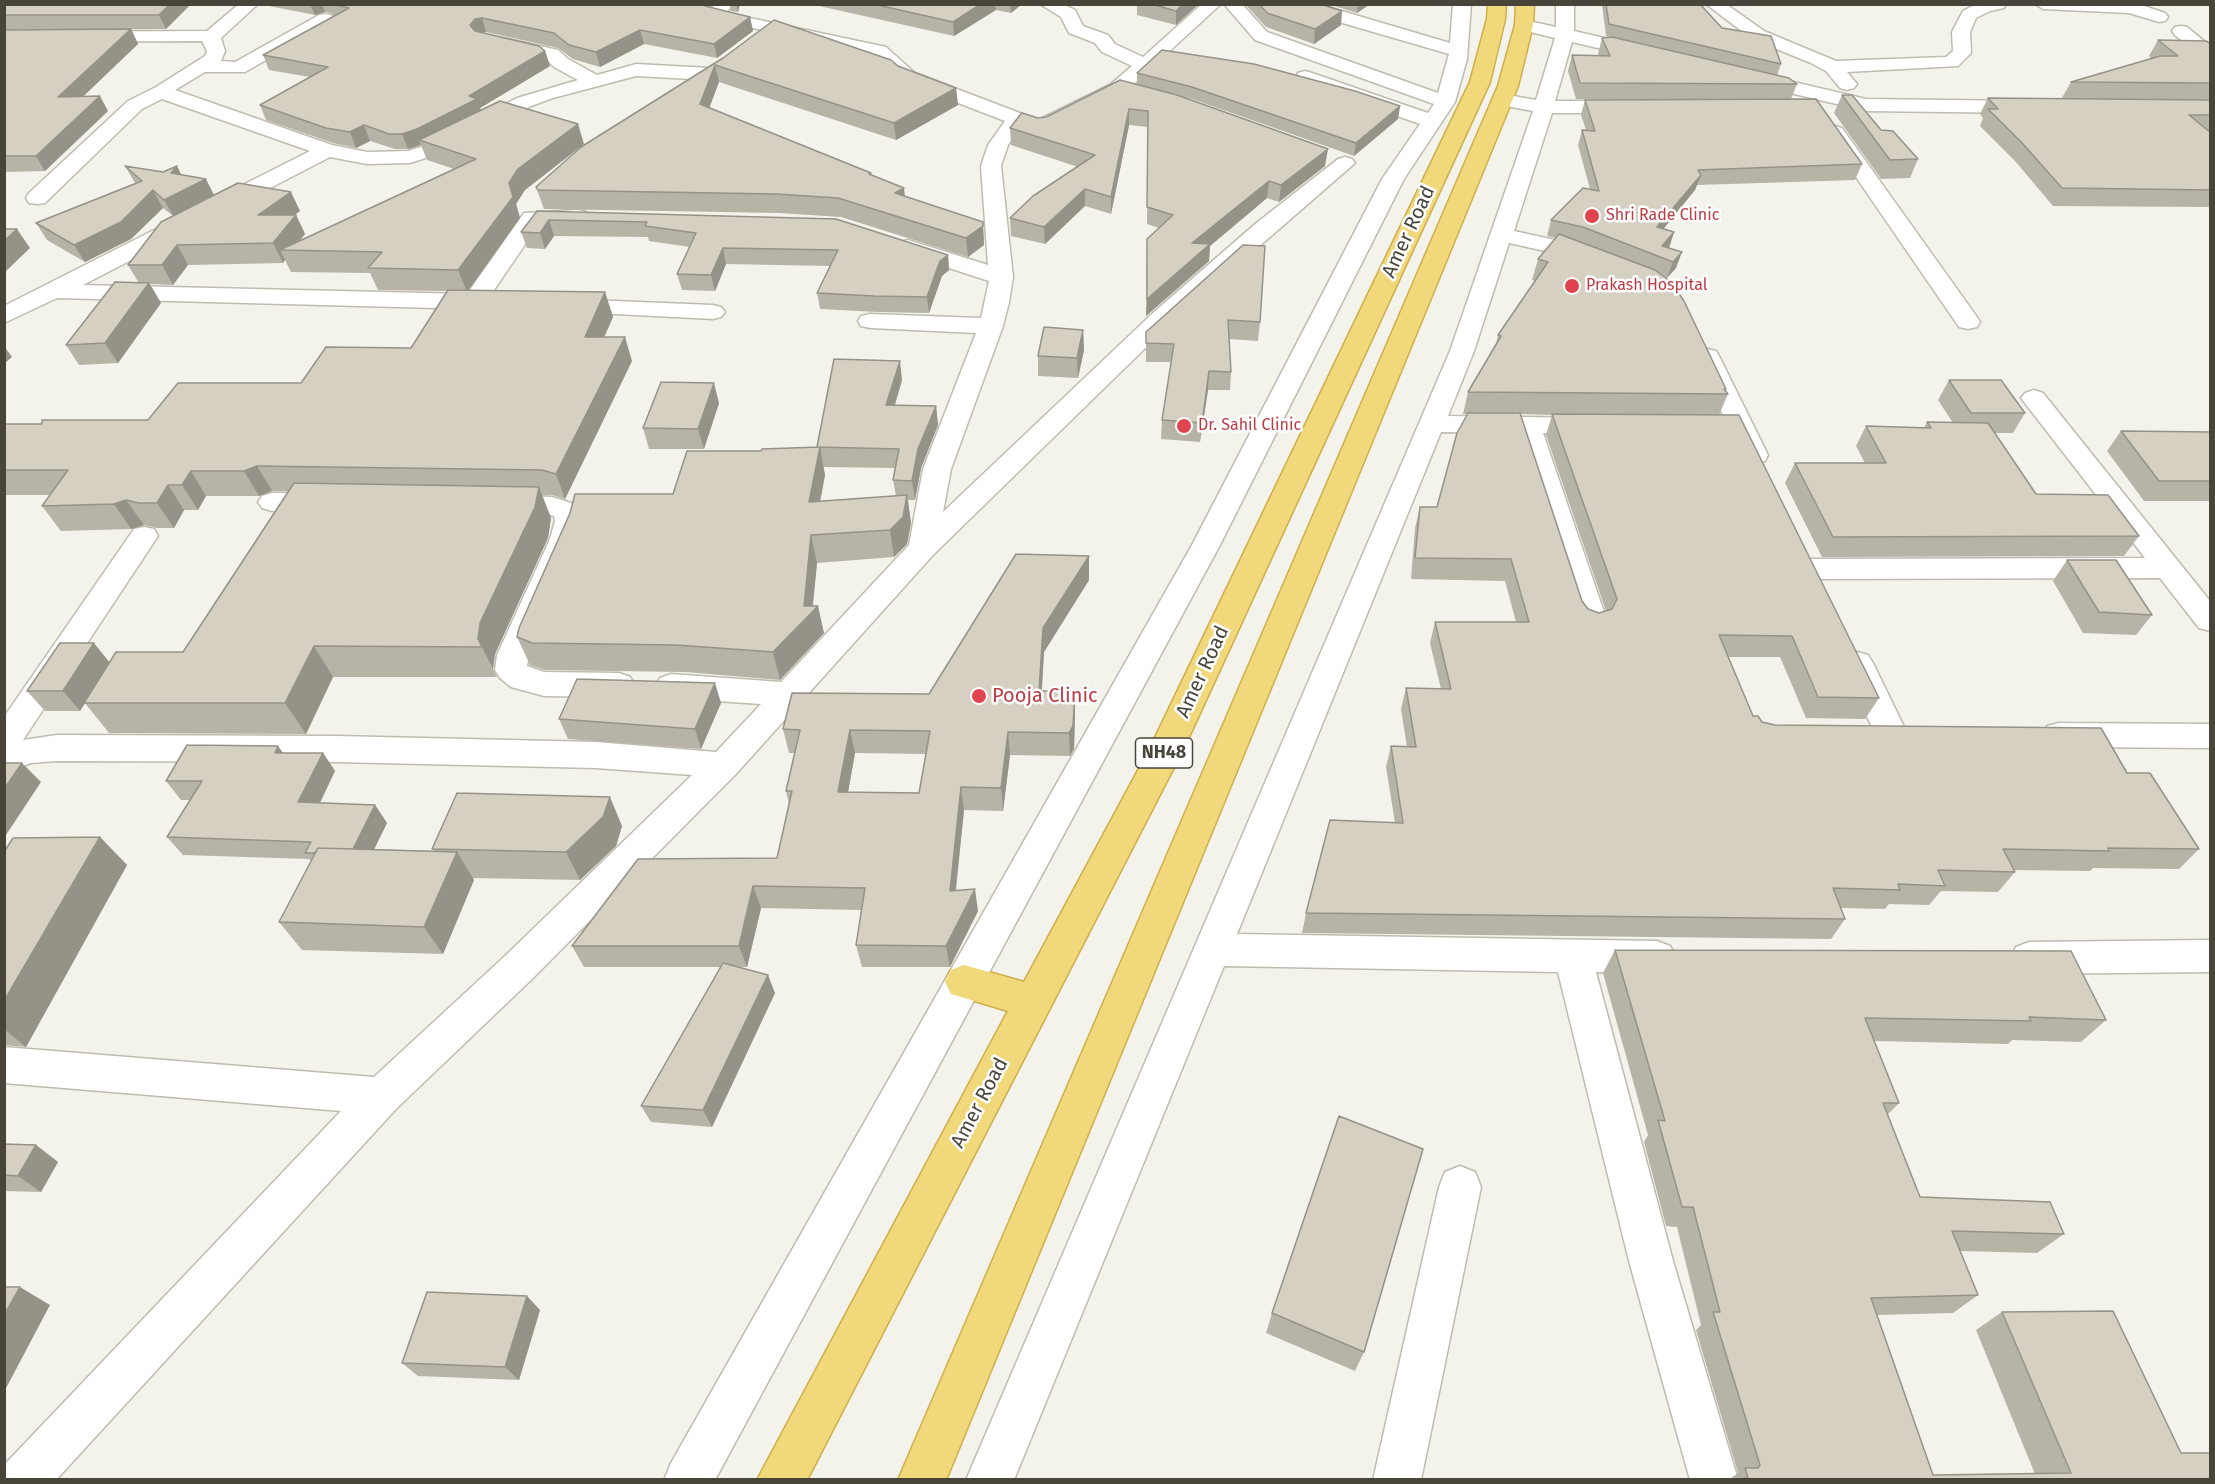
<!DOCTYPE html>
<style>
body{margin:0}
#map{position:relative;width:2215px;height:1484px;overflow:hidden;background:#f4f3eb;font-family:"Fira Sans",sans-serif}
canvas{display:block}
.frame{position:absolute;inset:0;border:6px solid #48443a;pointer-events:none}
</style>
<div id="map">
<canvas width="2215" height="1484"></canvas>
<div class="frame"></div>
</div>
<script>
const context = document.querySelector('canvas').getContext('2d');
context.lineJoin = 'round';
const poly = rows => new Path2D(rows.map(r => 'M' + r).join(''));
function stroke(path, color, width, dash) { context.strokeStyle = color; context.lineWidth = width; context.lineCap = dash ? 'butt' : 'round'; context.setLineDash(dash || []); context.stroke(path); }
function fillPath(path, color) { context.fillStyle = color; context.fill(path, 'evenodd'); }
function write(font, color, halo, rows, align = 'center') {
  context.font = font + ' "Fira Sans",sans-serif'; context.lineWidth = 5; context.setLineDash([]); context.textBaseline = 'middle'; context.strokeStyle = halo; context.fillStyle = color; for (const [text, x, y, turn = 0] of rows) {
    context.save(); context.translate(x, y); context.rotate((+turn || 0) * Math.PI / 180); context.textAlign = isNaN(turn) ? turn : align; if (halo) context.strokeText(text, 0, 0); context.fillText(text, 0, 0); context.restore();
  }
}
const minor = poly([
 [239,4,258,4,221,38,225,51,221,61,235,62,319,15,325,14,331,15,334,19,331,23,245,72,205,72,175,90,332,145,367,152,408,151,424,146,517,98,578,80,554,67,545,58,497,47,494,43,497,39,503,38,558,50,568,59,597,75,636,64,710,68,717,70,719,74,717,78,710,80,636,76,553,98,531,106,438,154,410,163,367,164,330,157,83,285,467,294,524,213,578,210,586,212,589,217,586,222,539,224,490,296,495,297,499,302,495,307,474,309,57,298,4,323,4,306,310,151,162,99,142,109,45,203,37,204,29,203,26,198,29,193,128,101,156,87,205,56,207,51,202,41,4,42,4,32,207,31,239,4],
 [715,4,733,4,727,12,731,14,886,47,915,73,1038,120,1111,84,1132,66,1102,52,1095,43,1069,33,1061,17,1040,4,1063,4,1075,10,1083,26,1108,35,1115,44,1143,57,1202,4,1221,4,1125,92,1046,131,1039,133,1021,127,1008,145,1001,166,1013,277,1009,302,1003,326,951,469,943,512,1153,313,1254,225,1338,159,1345,157,1352,159,1355,163,1171,323,933,555,736,774,531,980,396,1109,56,1480,4,1480,6,1463,341,1111,4,1083,4,1047,374,1077,505,956,692,775,596,768,336,762,57,761,31,763,4,773,4,717,134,529,144,527,154,529,158,536,23,740,57,735,336,736,596,742,716,752,761,704,671,698,660,694,655,686,660,678,671,674,781,682,909,545,923,469,976,333,870,328,861,326,858,321,861,316,870,314,981,318,989,281,900,252,897,247,900,242,908,240,988,265,981,166,988,145,1005,121,901,81,873,55,709,18,706,14,715,4],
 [1224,4,1242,4,1267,32,1438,93,1449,54,1291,8,1289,4,1318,4,1450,43,1453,4,1471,4,1467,59,1455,102,1404,179,1220,545,715,1480,664,1480,671,1463,1192,545,1382,179,1420,124,1298,81,1296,77,1298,73,1305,71,1312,73,1428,113,1434,104,1255,40,1224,4],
 [1556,4,1574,4,1574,31,1652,49,1654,53,1652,57,1645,59,1572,42,1555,101,1628,101,1635,103,1638,107,1635,111,1628,113,1552,113,1514,231,1578,245,1599,253,1602,258,1599,263,1591,265,1563,255,1509,243,1474,351,1448,416,1595,418,1604,420,1608,426,1604,432,1595,434,1543,433,1607,621,1603,628,1592,632,1581,628,1577,621,1516,433,1441,432,1237,934,1657,941,1670,946,1676,957,1670,968,1657,973,1596,972,1673,1261,1738,1480,1690,1480,1629,1261,1558,972,1224,966,1014,1480,966,1480,1450,351,1533,111,1495,104,1492,100,1495,96,1502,94,1536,100,1555,38,1518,29,1515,25,1518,21,1524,20,1556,27,1556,4],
 [1706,4,1726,4,1764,31,1836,61,1946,57,1953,51,1952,32,1963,11,1976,4,2006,4,2004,8,1990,11,1976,18,1970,32,1971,53,1958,66,1847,72,1857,84,1854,88,1847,90,1840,88,1826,71,1811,63,1752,39,1706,4],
 [2035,4,2138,4,2165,13,2168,17,2165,21,2159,22,2129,13,2043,9,2035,4],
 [2181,26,2187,27,2210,46,2210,60,2203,59,2175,35,2172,31,2175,27,2181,26],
 [1751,72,1866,99,2029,101,2036,103,2039,107,2036,111,2029,113,1866,111,1744,82,1742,78,1744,74,1751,72],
 [1835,126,1842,128,1977,317,1980,322,1977,327,1968,329,1959,327,1825,132,1828,128,1835,126],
 [565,299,713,305,721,307,725,312,721,317,713,319,557,311,553,306,557,301,565,299],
 [1707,349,1716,351,1719,356,1768,455,1765,461,1755,463,1745,461,1742,455,1695,356,1698,351,1707,349],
 [2034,390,2043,393,2210,601,2210,631,2199,628,2160,578,1810,579,1800,576,1795,569,1800,562,1810,559,2145,558,2021,398,2025,393,2034,390],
 [272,493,325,493,335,496,339,502,335,508,325,511,272,511,262,508,258,502,262,496,272,493],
 [503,495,552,497,562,500,577,505,583,521,578,539,529,655,527,666,544,672,619,673,630,677,635,685,630,693,619,697,544,696,511,687,500,678,495,670,497,655,550,539,555,521,554,516,550,515,503,513,493,510,489,504,493,498,503,495],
 [1857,652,1868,655,1873,663,1907,733,1903,742,1891,745,1879,742,1875,733,1841,663,1846,655,1857,652],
 [2059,723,2210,724,2210,748,2059,747,2047,744,2043,735,2047,726,2059,723],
 [2210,940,2210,972,2029,974,2016,969,2010,958,2016,947,2029,942,2210,940],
 [1460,1166,1475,1172,1481,1187,1421,1480,1373,1480,1439,1187,1445,1172,1460,1166]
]);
const highway = poly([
 [1488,4,1506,4,1505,19,1490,82,1184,748,807,1480,757,1480,1008,1011,951,994,945,982,951,970,964,965,1024,982,1150,748,1470,82,1487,19,1488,4],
 [1516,4,1534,4,1533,25,1518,86,946,1480,898,1480,1498,86,1515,25,1516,4]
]);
const wall = poly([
 [4,4,191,4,166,29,4,30],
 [259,4,712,4,710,7,750,17,753,31,717,58,644,44,600,67,573,59,558,48,486,32,482,32,545,51,550,66,480,108,481,110,584,144,525,190,516,204,520,218,468,291,605,292,613,317,604,337,632,361,565,499,552,495,542,495,551,518,548,538,495,654,493,669,497,677,333,677,306,734,109,733,85,703,80,711,45,711,27,691,110,663,183,652,288,491,272,491,259,496,206,496,198,510,184,510,174,528,156,528,144,525,131,529,61,531,42,506,50,495,4,495,4,424,42,424,148,420,301,383,411,348,447,291,378,290,370,273,291,272,285,260,283,263,188,265,173,285,150,284,161,303,118,363,79,365,66,345,139,283,128,265,173,216,163,208,131,239,85,262,47,240,36,223,135,183,125,166,182,175,214,195,300,211,294,215,296,215,305,234,299,241,454,169,427,160,421,145,408,149,395,149,370,141,356,148,333,143,266,120,260,105,310,77,269,70,263,55,334,16,331,13,325,12,315,15],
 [730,4,740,4,738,12,731,11],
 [810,4,1022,4,1011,13,996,10,954,36],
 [1137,4,1199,4,1176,25,1137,15],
 [1245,4,1320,4,1341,25,1314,44,1266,27],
 [1328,4,1370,4,1357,13],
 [1602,4,1700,4,1722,28,1781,64,1777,75,1797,84,1791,99,1862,164,1855,180,1697,185,1695,190,1663,229,1674,232,1669,248,1676,268,1667,278,1662,276,1726,389,1726,391,1728,394,1719,415,1879,698,1865,719,1806,718,1780,657,1728,657,1753,716,1762,722,1775,725,2127,773,2199,849,2179,869,2093,868,2090,871,2014,870,2015,872,1998,892,1941,891,1929,905,1889,904,1885,909,1841,908,1845,919,1831,939,1302,933,1306,913,1395,823,1386,767,1391,746,1407,747,1401,709,1406,688,1441,689,1430,643,1435,622,1516,622,1505,581,1411,579,1415,528,1420,507,1437,507,1467,414,1463,414,1468,392,1496,345,1498,335,1535,281,1532,280,1538,259,1556,238,1547,236,1551,220,1590,189,1578,145,1582,130,1586,130,1581,115,1585,100,1738,99,1576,99,1568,71,1572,55,1599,56,1598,54,1602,38,1611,37,1606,36],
 [1520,414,1552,415,1546,435,1606,611,1599,613,1588,609,1582,601],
 [131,29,138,44,82,97,108,111,45,171,4,172,4,30],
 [2158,40,2211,44,2211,132,2209,132,2211,133,2211,207,2053,206,2015,161,1980,126,1983,118,1980,114,1988,98,2062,98,2071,82,2152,59,2149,56],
 [723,58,898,66,956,88,958,105,896,140,719,82,709,108,871,173,871,175,905,196,983,222,984,245,968,257,841,217,779,213,544,209,536,187],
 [1137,73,1400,106,1398,119,1354,156,1192,99,1181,96,1325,166,1279,202,1267,198,1210,246,1209,261,1146,316,1147,239,1159,228,1147,224,1148,127,1129,125,1111,214,1085,206,1045,244,1011,236,1010,218,1078,167,1011,145,1010,128,1046,117,1137,84],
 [1842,95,1881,130,1918,159,1910,178,1881,179,1834,113],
 [537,211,836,219,948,255,949,270,942,276,929,313,877,312,820,309,817,293,830,266,726,264,715,291,682,290,677,274,690,247,649,241,648,237,554,236,545,249,527,248,521,232],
 [1243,245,1260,322,1258,341,1229,339,1231,372,1230,390,1208,390,1200,442,1161,439,1162,420,1171,362,1146,362,1146,332],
 [1083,330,1084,350,1078,378,1038,376,1038,356],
 [902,380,895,405,936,406,938,425,921,468,915,500,908,500,911,523,907,544,894,557,817,563,813,606,824,633,780,680,685,672,544,670,530,665,517,637,673,494,761,451,817,447],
 [823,467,896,468,893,480,896,496,820,501,825,475],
 [1949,380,2025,413,2013,433,1995,433,2036,494,2139,536,2124,556,1822,557,1785,483,1795,463,1865,463,1856,446,1866,426,1924,428,1927,422,1953,423,1938,400],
 [719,403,704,449,649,449,643,428],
 [2121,431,2211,432,2211,501,2144,501,2107,451],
 [1089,556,1089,580,1044,652,1042,691,1075,691,1075,715,1074,749,1070,756,1010,755,1003,811,964,810,956,891,978,911,950,967,862,967,856,945,861,910,761,908,747,967,739,967,775,993,712,1127,651,1122,641,1106,720,967,584,967,572,946,777,858,789,804,786,791,795,753,789,753,783,729,929,694],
 [855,753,926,754,919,793,848,792],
 [2067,560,2152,615,2136,635,2083,633,2053,581],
 [721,703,701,749,568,739,559,719],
 [283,753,323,753,335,771,320,803,375,805,387,823,374,849,434,851,432,849,622,826,616,846,580,880,473,878,474,880,443,954,302,950,279,922,311,861,309,859,183,855,167,837,190,800,181,800,166,781],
 [100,837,127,865,26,1047,4,1045,4,852],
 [1615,950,2106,1020,2081,1042,2012,1040,2008,1044,1874,1041,1899,1103,1887,1115,1920,1197,2064,1234,2037,1253,1960,1251,1978,1295,1953,1313,1877,1315,1933,1475,2035,1474,1976,1330,2002,1312,2181,1453,2211,1479,1730,1479,1738,1473,1696,1330,1701,1325,1677,1227,1666,1226,1644,1142,1648,1135,1603,973],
 [4,1144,36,1145,58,1162,41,1192,4,1191],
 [540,1310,519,1380,418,1376,402,1363],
 [1272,1313,1364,1352,1355,1371,1266,1333]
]);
const shadedWall = poly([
 [170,4,191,4,166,29,159,15],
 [310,4,322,4,325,12,315,15],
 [737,4,740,4,738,12],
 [981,4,995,4,996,10,954,36,953,22],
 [1010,4,1022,4,1011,13],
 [1183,4,1199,4,1176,25,1176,11],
 [1358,4,1370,4,1357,13],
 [1342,11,1341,25,1314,44,1315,29],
 [750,17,753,31,717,58,714,44],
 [482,18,486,32,480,33,475,39,470,25,475,19],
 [131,29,138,44,67,112,58,97],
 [640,30,644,44,600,67,596,52],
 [545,51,550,66,480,108,482,113,419,140,421,145,408,149,402,134,469,96],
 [715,65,719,82,704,122,700,104],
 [956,88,958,105,896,140,894,123],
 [100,96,108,111,45,171,36,156],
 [1400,106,1398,119,1354,156,1356,143],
 [1129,109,1129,125,1111,214,1111,197],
 [578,124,584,144,525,190,516,204,520,218,467,292,458,270,509,183,518,169],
 [364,125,370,141,356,148,350,132],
 [1328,149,1325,166,1279,202,1281,185],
 [177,166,186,184,171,173],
 [1701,175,1695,190,1652,243,1657,227],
 [206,179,215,197,174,217,164,200],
 [1269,181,1267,198,1210,246,1209,261,1146,316,1147,299,1192,243],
 [904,188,906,206,895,193],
 [1085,189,1085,206,1045,244,1044,227],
 [153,190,163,208,131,239,85,262,74,245],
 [291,192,300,211,268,234,258,215],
 [296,215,305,234,292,250,280,250,285,260,283,263,273,243],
 [549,220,554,236,545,249,540,233],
 [983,226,984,245,968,257,966,238],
 [17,229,30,248,4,273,4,241],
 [1674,232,1669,248,1662,246],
 [177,245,188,265,173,285,162,265],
 [723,248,726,264,715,291,711,275],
 [1682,252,1676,268,1667,278,1673,262],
 [948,255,949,270,942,276,929,313,927,297,940,261],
 [149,283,161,303,118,363,105,343],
 [605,292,613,317,593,362,585,337],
 [1083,330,1084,350,1078,378,1077,358],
 [625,337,632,361,565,499,556,474],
 [4,346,12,357,4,364],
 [900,361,902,380,889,424,886,405],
 [1209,371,1208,390,1200,442,1202,423],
 [714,383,719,403,704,449,698,429],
 [936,406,938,425,921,468,915,500,912,481,918,449],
 [820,447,825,475,815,529,809,502],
 [257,466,272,491,259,496,244,471],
 [191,471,206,496,198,510,182,485],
 [168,485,184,510,174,528,157,503],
 [539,487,551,518,548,538,495,654,493,669,478,639,480,623],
 [907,495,911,523,907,544,894,557,890,530],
 [126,500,144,525,131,529,114,504],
 [811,535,817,563,812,611,818,606,824,633,780,680,773,652,804,606],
 [1089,556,1089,580,1044,652,1040,714,1039,691,1043,628],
 [94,643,110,663,80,711,63,691],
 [314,646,333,677,306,734,285,703],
 [715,683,721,703,701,749,695,729],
 [1075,691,1075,715,1074,749,1070,756,1069,733],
 [850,730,855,753,844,815,838,792],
 [1008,732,1010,755,1003,811,1001,788],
 [278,746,291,764,275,753],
 [323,753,335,771,311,821,298,802],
 [22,763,41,782,4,838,4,789],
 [961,787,964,810,953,913,950,891],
 [610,797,622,826,616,846,580,880,566,852],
 [375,805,387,823,363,872,350,854],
 [100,837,127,865,26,1047,4,1029,4,1001],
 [457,852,474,880,443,954,424,927],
 [753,886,761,908,747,967,739,946],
 [975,889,978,911,950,967,946,946],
 [768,975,775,993,712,1127,703,1110],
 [36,1145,58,1162,41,1192,18,1176],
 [20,1287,50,1305,4,1392,4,1315],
 [527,1296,540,1310,519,1380,505,1367]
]);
const building = poly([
 [4,4,170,4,159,15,4,15,4,4],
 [331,4,704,4,705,6,750,17,714,44,640,30,596,52,569,45,554,33,482,18,475,19,470,25,475,31,539,46,545,51,469,96,477,99,417,129,402,134,389,134,364,125,350,132,326,128,260,105,328,67,263,55,349,8,331,4],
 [873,4,981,4,953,22,873,4],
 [1151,4,1183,4,1176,11,1151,4],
 [1259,4,1320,4,1342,11,1315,29,1267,13,1259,4],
 [1606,4,1700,4,1722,28,1771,36,1781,64,1609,24,1606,4],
 [774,20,891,60,898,66,956,88,894,123,715,65,700,104,871,173,869,174,904,188,895,193,983,222,983,226,966,238,838,198,776,194,538,190,536,187,581,147,723,58,774,20],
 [131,29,58,97,100,96,36,156,4,156,4,30,131,29],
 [1612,37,1789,78,1797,84,1580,83,1572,55,1610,56,1602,38,1612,37],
 [2158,40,2206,41,2211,44,2211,83,2071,82,2160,56,2178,56,2158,40],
 [1162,50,1254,64,1355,91,1400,106,1356,143,1192,87,1137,73,1162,50],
 [1120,80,1177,95,1328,149,1281,185,1269,181,1192,243,1210,244,1147,299,1147,239,1173,215,1147,207,1148,111,1129,109,1111,197,1085,189,1044,227,1010,218,1033,196,1095,155,1010,128,1020,115,1022,113,1038,118,1046,117,1120,80],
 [1842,95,1852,95,1881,130,1893,131,1918,159,1890,160,1842,95],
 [1988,98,2211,100,2211,115,2189,115,2211,133,2211,190,2062,188,2023,144,1988,109,1998,109,1988,98],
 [1816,99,1862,164,1698,170,1701,175,1657,227,1674,232,1662,246,1682,252,1673,262,1583,227,1551,220,1583,188,1599,191,1582,130,1595,131,1585,100,1816,99],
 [500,101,578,124,518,169,509,183,513,197,458,270,368,268,382,252,280,250,476,159,419,140,500,101],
 [125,166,163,172,177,166,171,173,206,179,164,200,153,190,121,222,74,245,36,223,142,181,125,166],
 [238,183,291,192,258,215,296,215,273,243,177,245,162,265,128,265,161,222,238,183],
 [537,211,836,219,948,255,940,261,927,297,874,296,817,293,838,250,723,248,711,275,677,274,696,233,645,226,647,222,549,220,540,233,521,232,537,211],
 [4,229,17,229,4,241,4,229],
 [1559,234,1655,270,1671,282,1684,301,1726,389,1724,389,1728,394,1468,392,1501,336,1498,335,1548,262,1538,259,1559,234],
 [1243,245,1265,246,1260,322,1228,320,1231,372,1209,371,1202,423,1162,420,1174,344,1146,343,1146,332,1243,245],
 [115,282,149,283,105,343,66,345,115,282],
 [448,290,605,292,585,337,625,337,556,474,542,470,257,466,244,471,191,471,182,485,168,485,157,503,139,503,126,500,114,504,42,506,68,470,4,470,4,424,42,424,42,420,148,420,178,383,301,383,326,347,411,348,448,290],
 [1044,327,1083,330,1077,358,1038,356,1044,327],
 [834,359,900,361,886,405,936,406,918,449,912,481,893,480,899,449,817,447,834,359],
 [1949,380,2001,380,2025,413,1971,413,1949,380],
 [661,382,714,383,698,429,643,428,661,382],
 [1468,413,1520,413,1582,601,1588,609,1599,613,1612,609,1617,599,1552,414,1739,415,1879,698,1818,697,1792,636,1719,635,1753,716,1758,716,1762,722,1775,725,2101,728,2127,773,2150,773,2199,849,2108,848,2109,851,2003,849,2015,872,1938,870,1945,886,1898,884,1900,890,1833,888,1845,919,1306,913,1330,820,1403,823,1391,746,1416,747,1406,688,1451,689,1435,622,1529,622,1511,559,1415,558,1420,507,1437,507,1457,433,1468,413],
 [1927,422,1988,423,2036,494,2108,495,2139,536,1833,537,1795,463,1886,463,1866,426,1931,428,1927,422],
 [2121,431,2211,432,2211,481,2159,481,2121,431],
 [820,447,809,502,907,495,903,517,890,530,811,535,804,606,818,606,773,652,676,645,532,643,517,637,519,628,570,513,575,494,673,494,687,451,761,451,762,449,820,447],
 [294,483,539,487,535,507,480,623,478,639,482,647,314,646,285,703,84,703,116,652,183,652,294,483],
 [1016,554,1089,556,1043,628,1039,691,1075,691,1073,726,1069,733,1008,732,1001,788,961,787,950,891,975,889,946,946,856,945,865,888,753,886,739,946,572,946,638,859,777,858,792,791,786,791,800,730,783,729,792,693,929,694,1016,554],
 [850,730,930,731,919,793,838,792,850,730],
 [2067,560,2116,560,2152,615,2099,612,2067,560],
 [60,643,94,643,63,691,27,691,60,643],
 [577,679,715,683,695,729,559,719,577,679],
 [187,745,278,746,275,753,323,753,298,802,375,805,353,849,318,848,315,853,305,853,311,842,167,837,202,781,166,781,187,745],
 [4,763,22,763,4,789,4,763],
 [457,793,610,797,603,817,566,852,432,849,457,793],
 [100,837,4,1001,4,852,13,838,100,837],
 [318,848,457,852,424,927,279,922,318,848],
 [1615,950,2071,951,2106,1020,2029,1017,2031,1021,1865,1018,1899,1103,1883,1103,1920,1197,2050,1202,2064,1234,1952,1231,1978,1295,1871,1298,1933,1475,2071,1473,2002,1312,2113,1311,2181,1453,2211,1453,2211,1479,1745,1479,1744,1478,1748,1478,1745,1468,1758,1468,1760,1465,1713,1312,1720,1312,1693,1207,1682,1207,1658,1120,1665,1121,1615,950],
 [723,963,768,975,703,1110,641,1106,723,963],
 [1339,1116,1423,1149,1364,1352,1272,1313,1339,1116],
 [4,1144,36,1145,18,1176,4,1175,4,1144],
 [4,1287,20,1287,4,1315,4,1287],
 [427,1292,527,1296,505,1367,402,1363,427,1292]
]);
const markers = [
 [1592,216,8,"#e0444e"],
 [1572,286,8,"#e0444e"],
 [1184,426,8,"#e0444e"],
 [979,696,8,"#e0444e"]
];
const farHealthnames = [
 ["Shri Rade Clinic",1606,216],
 ["Prakash Hospital",1586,286],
 ["Dr. Sahil Clinic",1198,426]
];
const shields = [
 [1164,753,57]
];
const shieldNames = [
 ["NH48",1164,753]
];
const streetNames = [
 ["Amer Road",1409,232,-65],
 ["Amer Road",1203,672,-65],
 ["Amer Road",980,1103,-62]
];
const healthNames = [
 ["Pooja Clinic",992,696]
];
stroke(minor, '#bfbbaf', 3);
stroke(highway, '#ceaf4b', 3);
fillPath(minor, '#fff');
fillPath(highway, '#f0d87b');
fillPath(wall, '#b7b3a7');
fillPath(shadedWall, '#959288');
fillPath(building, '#d5d0c2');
stroke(building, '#959288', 1.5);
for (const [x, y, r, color] of markers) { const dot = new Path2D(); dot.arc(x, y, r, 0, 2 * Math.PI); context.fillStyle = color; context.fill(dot); stroke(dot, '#fff', 2); }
write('16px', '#be3a42', '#fff', farHealthnames, 'left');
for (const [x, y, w] of shields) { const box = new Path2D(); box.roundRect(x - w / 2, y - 15, w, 30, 4.5); context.fillStyle = '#fff'; context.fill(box); stroke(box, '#48443a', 1.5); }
write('bold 18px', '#48443a', null, shieldNames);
write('20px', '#48443a', '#fff', streetNames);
write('20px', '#be3a42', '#fff', healthNames, 'left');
</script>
